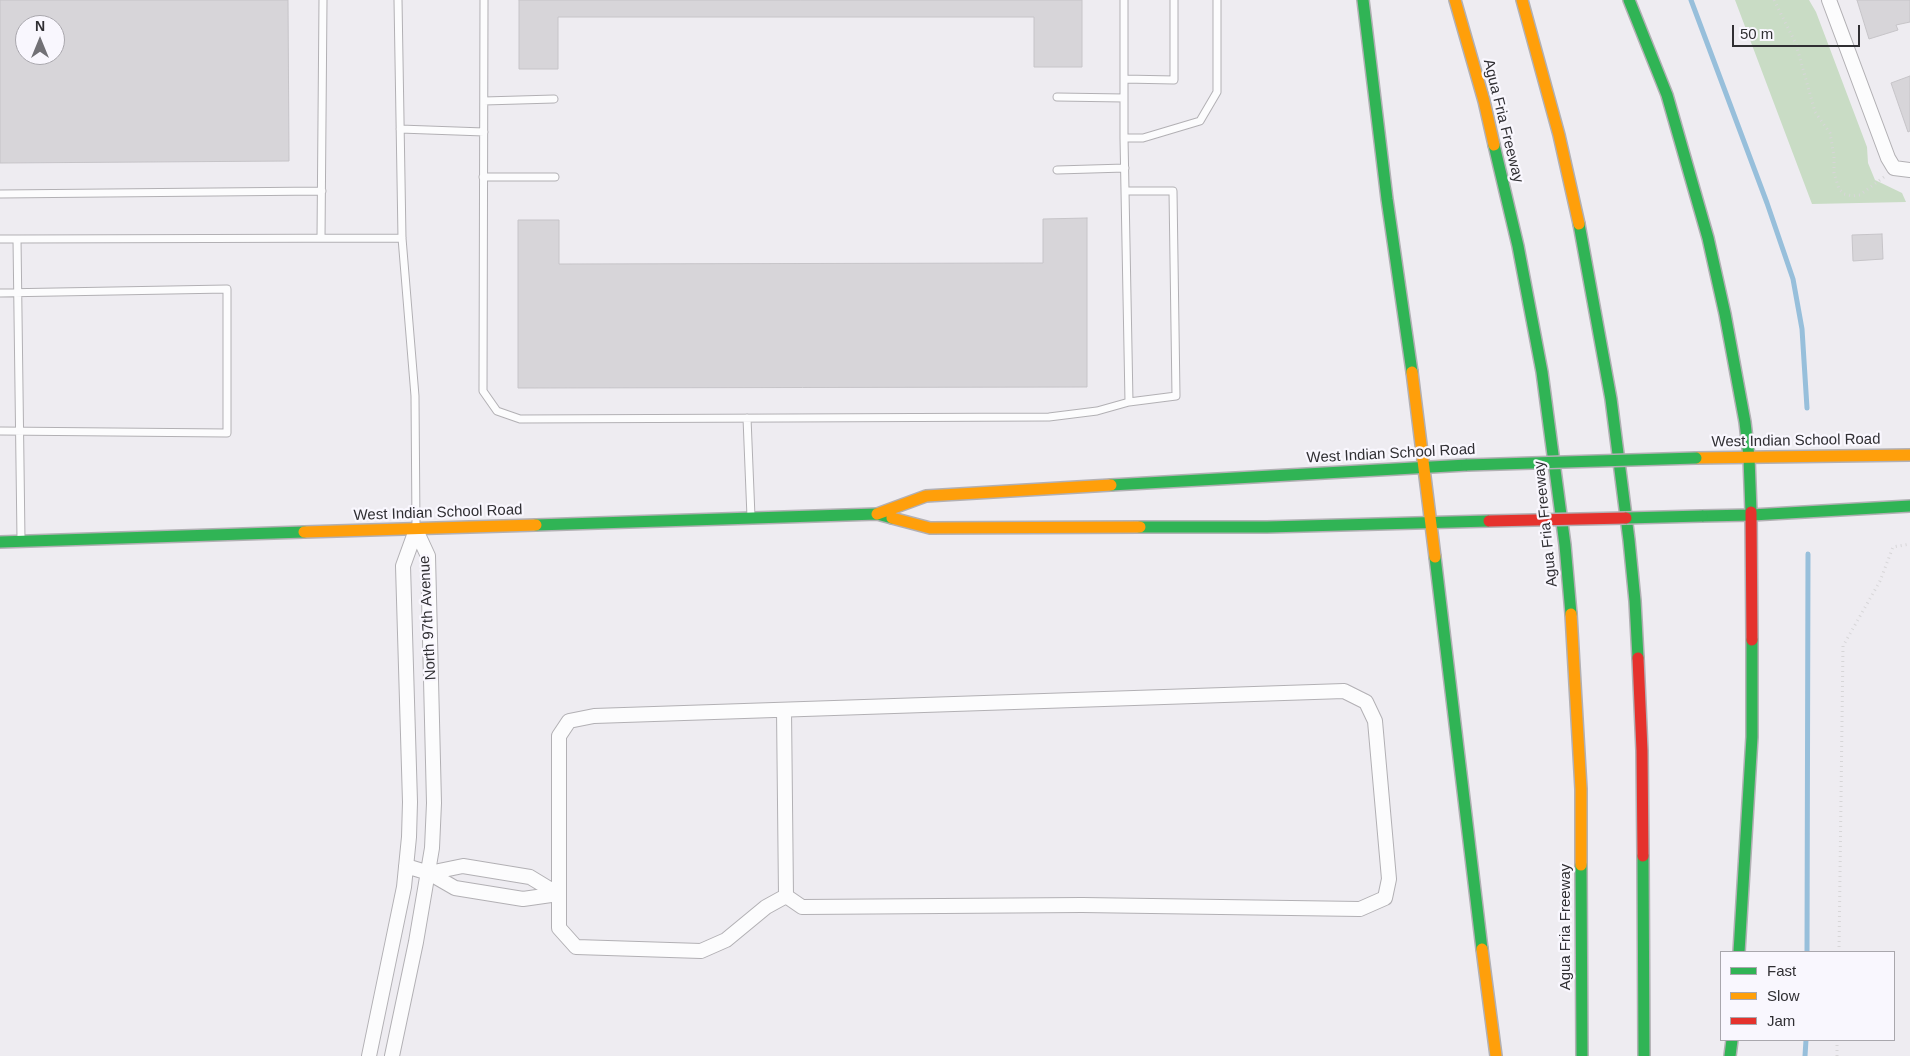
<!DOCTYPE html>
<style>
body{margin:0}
#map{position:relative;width:1910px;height:1056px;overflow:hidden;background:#eeecf1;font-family:Arial,sans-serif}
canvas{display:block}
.legend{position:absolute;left:1720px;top:951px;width:175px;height:90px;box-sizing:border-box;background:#f9f7fe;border:1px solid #a9a7ad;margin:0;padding:6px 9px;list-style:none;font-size:15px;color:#302f33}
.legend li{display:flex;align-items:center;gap:10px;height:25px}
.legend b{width:25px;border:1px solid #a9a7ad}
.north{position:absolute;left:15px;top:15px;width:50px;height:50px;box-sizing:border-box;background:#f9f7fe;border:1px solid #a9a7ad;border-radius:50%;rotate:0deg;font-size:14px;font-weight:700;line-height:20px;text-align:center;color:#302f33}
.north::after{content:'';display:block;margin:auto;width:18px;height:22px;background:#727176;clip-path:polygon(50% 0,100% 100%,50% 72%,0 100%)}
.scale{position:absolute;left:1732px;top:25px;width:128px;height:22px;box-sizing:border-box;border:2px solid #302f33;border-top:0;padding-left:6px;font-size:15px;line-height:18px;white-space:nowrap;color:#302f33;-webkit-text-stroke:4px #f9f7fe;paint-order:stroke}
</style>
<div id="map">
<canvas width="1910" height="1056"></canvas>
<ul class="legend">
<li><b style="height:6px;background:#30b455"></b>Fast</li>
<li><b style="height:6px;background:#ff9f0a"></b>Slow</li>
<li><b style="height:6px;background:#e5322d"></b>Jam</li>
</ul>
<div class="north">N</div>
<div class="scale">50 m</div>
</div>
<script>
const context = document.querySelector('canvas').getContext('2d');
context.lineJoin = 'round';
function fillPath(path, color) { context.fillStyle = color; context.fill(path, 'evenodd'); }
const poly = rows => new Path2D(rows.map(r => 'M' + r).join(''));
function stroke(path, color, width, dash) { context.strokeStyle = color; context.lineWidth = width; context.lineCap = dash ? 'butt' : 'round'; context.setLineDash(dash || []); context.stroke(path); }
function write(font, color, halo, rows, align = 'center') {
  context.font = font + ' Arial,sans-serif'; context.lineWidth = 4.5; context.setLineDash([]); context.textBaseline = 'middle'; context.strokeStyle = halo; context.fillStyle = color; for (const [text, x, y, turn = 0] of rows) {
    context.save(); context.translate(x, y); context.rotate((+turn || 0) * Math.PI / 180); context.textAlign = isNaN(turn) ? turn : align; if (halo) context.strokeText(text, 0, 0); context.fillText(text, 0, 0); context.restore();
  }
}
const green = poly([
 [1735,0,1809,0,1816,12,1867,147,1868,163,1875,180,1902,193,1906,202,1812,204]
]);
const stream = poly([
 [1691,0,1767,203,1793,279,1802,329,1807,408],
 [1807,952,1808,554],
 [1805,1056,1806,1040]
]);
const building = poly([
 [0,0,288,0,289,161,0,163,0,0],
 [25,25,55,25,55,55,25,55,25,25],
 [519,0,1082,0,1082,67,1034,67,1034,17,558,17,558,69,519,69,519,0],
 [1857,0,1910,0,1910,22,1896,25,1898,30,1869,39,1857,0],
 [1910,76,1910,131,1908,132,1891,83,1910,76],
 [1087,218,1087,387,518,388,518,220,559,220,559,264,1043,263,1043,219,1087,218],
 [1882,234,1883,259,1853,261,1852,235,1882,234]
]);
const path = poly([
 [1774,0,1796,44,1815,112,1830,133,1834,156,1834,173,1839,189,1844,194,1852,196,1860,195,1884,177],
 [1839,952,1843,646,1880,581,1893,547,1910,544],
 [1837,1056,1837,1040]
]);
const lane = poly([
 [398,0,402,238,415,396,416,527],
 [484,0,483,391,497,411,520,419,1049,417,1097,411,1129,402],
 [1124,0,1124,138,1143,138,1200,121,1217,92,1217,0],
 [1124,79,1174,80,1174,0],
 [1057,97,1124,98],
 [484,101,554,99],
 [400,129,484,132],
 [1124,138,1129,402,1176,396,1173,191,1125,191],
 [1057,170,1125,168],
 [483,177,555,177],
 [0,194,322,191],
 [321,238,323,0],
 [0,239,17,239,21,539],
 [17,239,402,238],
 [0,293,227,289,227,433,0,431],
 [747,418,751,517]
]);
const street = poly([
 [1829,0,1888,158,1894,168,1910,170],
 [1344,691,1366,702,1375,721,1389,879,1385,898,1360,909,1082,905,802,907,786,896,766,907,726,940,701,951,576,947,559,928,559,736,569,721,594,716,1344,691],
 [784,710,786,896],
 [406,866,429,873,455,888,523,899,558,894],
 [429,873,463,866,530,877,558,894],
 [369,1056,404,887,409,837,410,802,403,566,416,530],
 [392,1056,416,942,432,848,434,803,428,556,416,530]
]);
const fast = poly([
 [1363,0,1387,199,1412,372],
 [1629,0,1667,95,1708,238,1725,314,1745,422,1749,457,1751,512],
 [1494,145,1518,246,1542,372,1565,545,1571,614],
 [1579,224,1611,399,1629,540,1635,601,1638,658],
 [1111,485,1467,465],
 [1702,516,1752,515,1910,506],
 [536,525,877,514,892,518],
 [1140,527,1267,527,1489,521],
 [0,542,304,532],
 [1435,557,1482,949],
 [1643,856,1644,1056],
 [1581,865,1582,1056],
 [1739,952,1752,737,1752,640],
 [1730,1056,1732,1040]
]);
const slow = poly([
 [1455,0,1484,101,1494,145],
 [1522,0,1559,135,1579,224],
 [1412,372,1435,557],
 [1696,458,1910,455],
 [877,514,926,496,1111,485],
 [892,518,930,528,1140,527],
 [304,532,536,525],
 [1571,614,1581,789,1581,865],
 [1482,949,1496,1056]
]);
const jam = poly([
 [1751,512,1752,640],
 [1638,658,1642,751,1643,856]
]);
const fastBridge = poly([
 [1467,465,1696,458],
 [1626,518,1702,516]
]);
const jamBridge = poly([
 [1489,521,1626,518]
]);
const streetNames = [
 ["Agua Fria Freeway",1503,121,76],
 ["West Indian School Road",1796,441,-1],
 ["West Indian School Road",1391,454,-3],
 ["West Indian School Road",438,513,-2],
 ["Agua Fria Freeway",1546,524,-96],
 ["North 97th Avenue",428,618,-93],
 ["Agua Fria Freeway",1566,927,-90]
];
fillPath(green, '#c9dcc5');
stroke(stream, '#97bfdb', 5);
fillPath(building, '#d7d5d9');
stroke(building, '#c6c4c8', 1);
stroke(lane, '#b2b0b4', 9);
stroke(street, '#b2b0b4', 16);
stroke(fast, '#b2b0b4', 14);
stroke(slow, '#b2b0b4', 14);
stroke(jam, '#b2b0b4', 14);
stroke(path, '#d7d6d8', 3, [1, 4]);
stroke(lane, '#fcfcfd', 7);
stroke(street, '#fcfcfd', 14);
stroke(fast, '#30b455', 11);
stroke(slow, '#ff9f0a', 11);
stroke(jam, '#e5322d', 11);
stroke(fastBridge, '#b2b0b4', 14, []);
stroke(jamBridge, '#b2b0b4', 14, []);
stroke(fastBridge, '#30b455', 11);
stroke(jamBridge, '#e5322d', 11);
write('15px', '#302f33', '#f9f7fe', streetNames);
</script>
